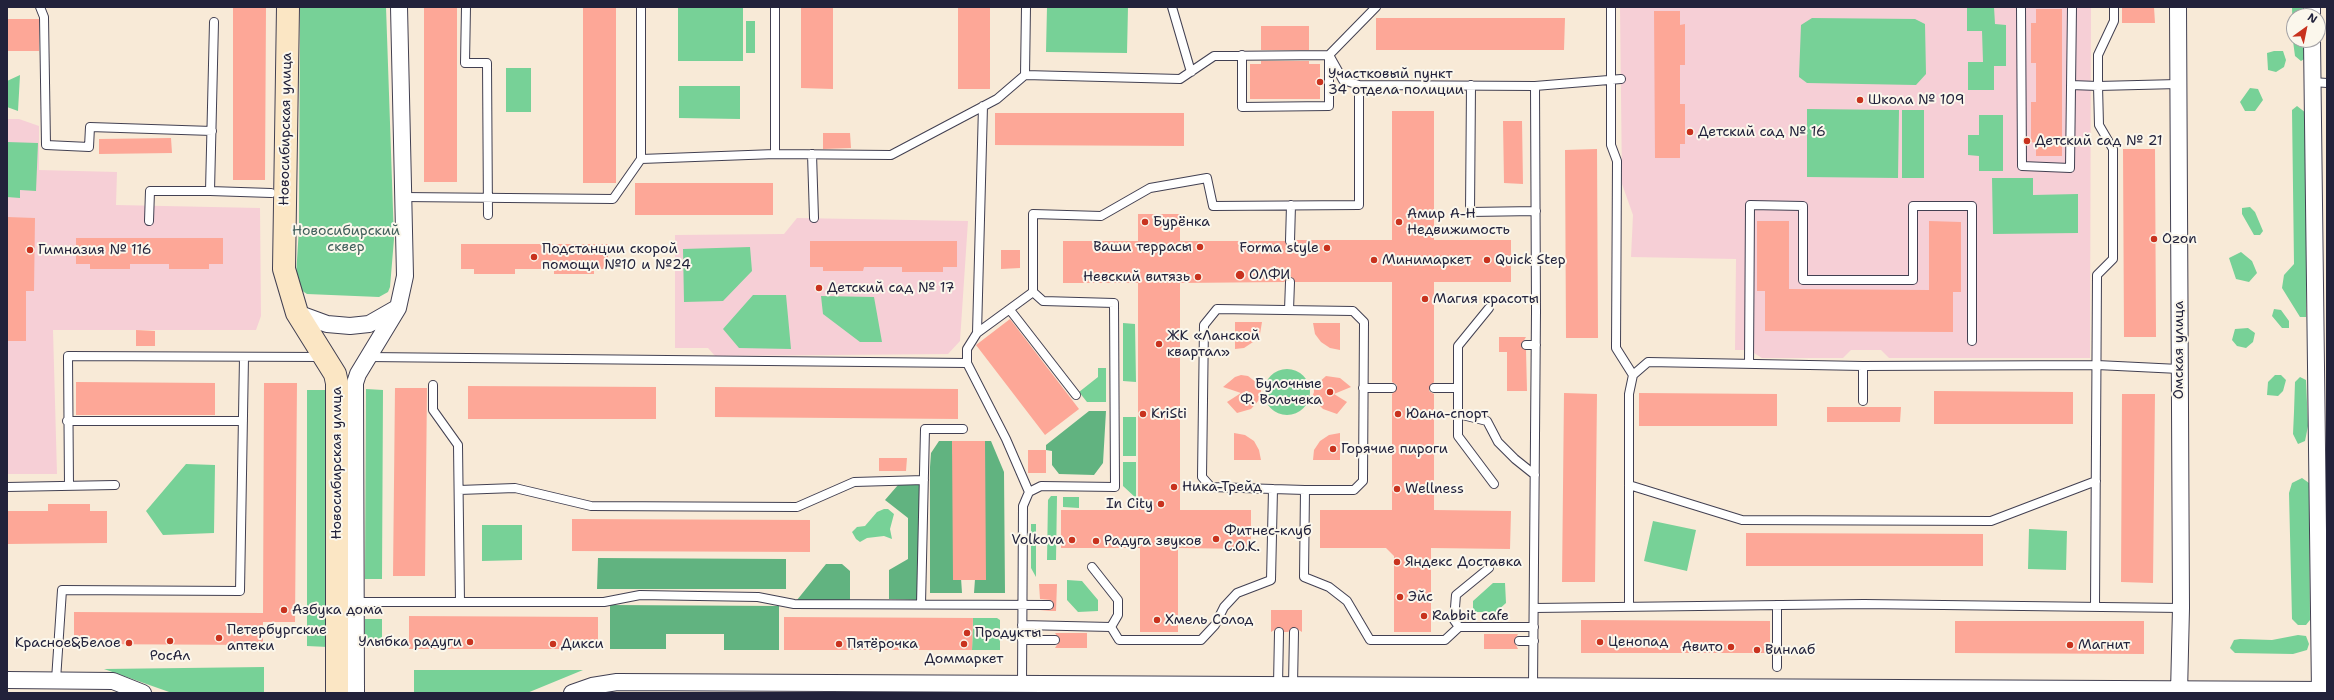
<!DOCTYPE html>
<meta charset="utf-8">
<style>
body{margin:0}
#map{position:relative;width:2334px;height:700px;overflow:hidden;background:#f8ead7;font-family:"Shantell Sans",sans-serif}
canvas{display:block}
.frame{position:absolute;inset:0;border:8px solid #22223b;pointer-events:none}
.north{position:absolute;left:2286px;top:8px;width:40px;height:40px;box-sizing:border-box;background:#fbf7ec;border:1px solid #a4a2a5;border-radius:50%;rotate:33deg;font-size:11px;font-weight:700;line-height:16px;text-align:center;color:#22223b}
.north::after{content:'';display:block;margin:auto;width:14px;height:18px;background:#c8321e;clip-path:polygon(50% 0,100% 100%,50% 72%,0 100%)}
</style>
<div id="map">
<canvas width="2334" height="700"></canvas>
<div class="frame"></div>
<div class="north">N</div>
</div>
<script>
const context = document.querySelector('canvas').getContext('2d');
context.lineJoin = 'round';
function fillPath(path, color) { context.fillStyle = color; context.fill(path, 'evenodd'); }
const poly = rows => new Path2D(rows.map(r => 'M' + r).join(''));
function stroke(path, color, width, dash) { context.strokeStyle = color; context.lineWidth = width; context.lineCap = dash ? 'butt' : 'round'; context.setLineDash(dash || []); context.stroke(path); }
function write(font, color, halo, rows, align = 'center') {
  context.font = font + ' "Shantell Sans",sans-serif'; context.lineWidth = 4; context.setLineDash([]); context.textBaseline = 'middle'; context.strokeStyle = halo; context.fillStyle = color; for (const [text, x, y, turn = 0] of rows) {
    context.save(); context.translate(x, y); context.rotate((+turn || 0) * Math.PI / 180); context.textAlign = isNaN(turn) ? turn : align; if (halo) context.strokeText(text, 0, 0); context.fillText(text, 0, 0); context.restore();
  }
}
const built = poly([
 [1620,7,2091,7,2090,358,1889,358,1881,350,1851,350,1843,358,1762,358,1749,350,1735,350,1736,259,1631,257,1633,215,1622,184],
 [7,119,19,119,39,126,39,170,117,172,116,205,260,208,261,316,256,330,53,330,57,474,7,474],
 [797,218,968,221,960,341,948,354,715,356,708,348,675,348,675,235,784,234]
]);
const green = poly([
 [300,7,386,7,394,239,390,287,388,292,379,297,307,294,301,290,296,276,299,228],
 [678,7,743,7,743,61,678,61],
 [1047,7,1128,7,1127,53,1046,52],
 [1967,7,1994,7,1995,24,2006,25,2006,66,1994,66,1994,90,1968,90,1968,62,1983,62,1982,31,1967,31],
 [2292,7,2305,7,2305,16,2294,16,2294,40,2306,40,2306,58,2301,61,2295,56,2293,41],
 [1812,18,1915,19,1925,24,1926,74,1916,85,1807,83,1799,77,1801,25],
 [746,21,755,21,755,53,746,53],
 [2274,51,2283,51,2286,60,2284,67,2276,72,2268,70,2267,53],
 [506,68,531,68,531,112,506,112],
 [20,75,18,111,7,107,7,81],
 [679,86,740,86,740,119,679,118],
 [2250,88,2258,89,2263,100,2255,111,2245,111,2240,102],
 [2297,106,2306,113,2306,317,2300,317,2282,288,2284,275,2294,264,2292,110],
 [1807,109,1899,110,1898,178,1807,177],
 [1902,110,1924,110,1924,178,1902,178],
 [1979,115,2003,115,2003,171,1979,171,1979,156,1968,155,1968,135,1979,135],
 [7,142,38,143,36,191,20,190,20,198,7,197],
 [1992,178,2033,178,2033,195,2078,194,2078,233,1993,234],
 [2250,207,2255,212,2263,231,2260,235,2254,235,2242,214,2242,208],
 [750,247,752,271,723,301,684,302,683,249],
 [2241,252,2252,261,2257,273,2249,282,2236,279,2229,258],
 [753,295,786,295,791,349,739,348,723,329],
 [821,296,874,297,882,342,860,342,823,314],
 [2274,309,2281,310,2289,321,2289,328,2282,328,2272,316],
 [1123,323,1135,324,1136,382,1123,381],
 [2248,328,2255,333,2253,342,2246,348,2237,346,2232,340,2235,329],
 [1098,368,1106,368,1106,402,1087,402,1079,392,1098,377],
 '1264 392a23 23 0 1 1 46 0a23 23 0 1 1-46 0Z',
 [2275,375,2281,375,2286,380,2283,391,2278,396,2267,395,2268,382],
 [2300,377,2306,380,2308,426,2305,441,2298,444,2293,434,2294,412,2295,382],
 [366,389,383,390,382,579,365,579],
 [307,390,328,390,328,647,307,646],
 [1123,417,1136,417,1136,456,1123,456],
 [1123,462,1136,462,1136,498,1123,486],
 [186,464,215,465,214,533,163,535,146,511],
 [2302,478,2309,483,2310,620,2306,625,2298,625,2292,619,2289,493,2292,483],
 [1051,496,1057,496,1056,560,1047,560,1048,500],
 [1063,497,1079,497,1079,508,1063,507],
 [884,509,888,509,894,514,890,529,892,539,884,536,867,538,860,542,856,539,852,532,857,527,865,526,877,512],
 [1653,521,1696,530,1687,571,1644,561],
 [1031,524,1036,524,1036,577,1031,568],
 [482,525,522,525,522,560,482,561],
 [2029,529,2067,531,2066,570,2028,569],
 [1067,580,1082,581,1098,600,1098,611,1078,612,1067,600],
 [1493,583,1505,583,1506,603,1496,612,1473,612,1473,601],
 [973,618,997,618,1000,620,1000,650,972,650],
 [365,619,382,619,382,641,365,641],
 [2298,635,2306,636,2309,644,2307,650,2293,654,2235,653,2230,648,2234,640,2240,639,2272,640],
 [264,667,264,693,172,693,104,669],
 [414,670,583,670,527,693,414,693]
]);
const forest = poly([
 [1089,411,1106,411,1103,463,1094,475,1059,474,1052,465,1052,451,1046,450,1046,445],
 [939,441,952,441,962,593,930,593,930,467,931,453],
 [985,441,991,441,1004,472,1005,593,974,593],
 [898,485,921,485,919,600,889,599,889,570,908,559,908,518,885,500],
 [598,558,786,559,786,589,597,589],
 [826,564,842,564,850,571,850,600,797,600],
 [610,605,779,606,779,650,724,650,724,634,666,634,666,649,610,649]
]);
const building = poly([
 [233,7,266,7,265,180,233,180],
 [424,7,457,7,457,182,424,182],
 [583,7,616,7,616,183,583,183],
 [801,7,833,7,833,89,801,88],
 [958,7,990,7,990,89,958,89],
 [2122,7,2154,7,2155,23,2122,23],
 [2036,9,2062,9,2062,156,2036,156,2036,143,2031,142,2031,102,2036,102,2036,63,2031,63,2031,23,2036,23],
 [1654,11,1680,11,1680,25,1685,24,1685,65,1680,65,1680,104,1685,104,1685,144,1680,144,1680,158,1655,158],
 [1376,18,1565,18,1564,50,1376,50],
 [7,19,39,19,39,51,7,51],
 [1261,26,1309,26,1309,50,1261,50],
 [1261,61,1309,61,1309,64,1320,64,1320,99,1250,99,1250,64,1261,64],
 [1392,111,1434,111,1434,240,1511,240,1511,282,1434,282,1434,382,1429,388,1429,391,1434,394,1434,510,1511,511,1510,549,1431,548,1431,632,1394,632,1394,556,1386,548,1320,548,1320,510,1392,510,1392,394,1397,388,1397,385,1392,382,1392,282,1295,282,1293,278,1290,277,1284,282,1180,283,1180,510,1251,510,1251,549,1178,548,1178,632,1140,632,1140,548,1061,548,1061,510,1138,510,1138,283,1063,283,1063,241,1138,241,1138,214,1180,214,1180,241,1285,241,1287,245,1290,246,1294,244,1296,240,1392,240],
 [995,113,1184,113,1184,146,995,145],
 [1503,121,1522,121,1523,184,1504,183],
 [823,133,850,133,851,148,823,149],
 [171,138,172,153,99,154,99,139],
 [1597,149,1598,338,1566,338,1565,150],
 [2123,149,2155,149,2156,337,2124,337],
 [635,183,773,183,773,215,635,215],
 [7,217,35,218,34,291,26,291,26,341,7,341],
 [1757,221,1789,221,1789,289,1929,290,1929,221,1961,222,1961,292,1953,292,1953,332,1765,331,1765,291,1757,291],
 [76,238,223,238,223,264,209,264,209,269,169,269,169,264,130,264,130,269,90,269,90,264,76,264],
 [810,241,957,241,957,267,943,267,943,272,902,272,902,267,864,267,863,271,823,271,823,267,810,267],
 [461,244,608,244,608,269,594,269,594,274,554,274,554,269,515,269,515,274,474,274,474,269,461,269],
 [1001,250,1020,250,1020,268,1001,269],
 [1010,319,1079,409,1045,435,976,345],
 [1235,322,1262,322,1260,334,1253,342,1244,348,1235,349],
 [1313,323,1340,323,1340,350,1330,348,1321,342,1315,334],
 [136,330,155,331,155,346,136,346],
 [1499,337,1526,337,1521,345,1526,350,1527,391,1507,391,1507,352,1499,352],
 [1241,375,1248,376,1257,383,1262,380,1261,392,1264,402,1259,400,1251,409,1237,413,1227,402,1241,393,1223,387,1235,377],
 [1326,376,1340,378,1351,387,1334,394,1347,402,1337,414,1323,409,1315,401,1310,403,1314,392,1313,381,1317,384],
 [76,382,215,383,215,415,76,415],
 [264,383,297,383,295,622,263,622,263,645,74,644,74,612,263,613],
 [468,386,656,387,656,419,468,419],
 [715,387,958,389,958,419,715,417],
 [395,388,427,388,425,576,393,576],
 [1934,391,2073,392,2073,424,1934,424],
 [1564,393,1597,394,1595,582,1562,582],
 [1639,393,1777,394,1777,426,1639,426],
 [2122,394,2155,394,2153,583,2121,582],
 [1827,407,1901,407,1900,422,1827,422],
 [1234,433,1245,435,1254,441,1259,450,1261,460,1234,460],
 [1340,433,1340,460,1313,460,1314,450,1320,441,1329,435],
 [952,441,985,441,986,580,953,580],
 [1028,450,1046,450,1046,473,1028,473],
 [879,458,907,458,906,471,879,471],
 [48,504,90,504,90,511,107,511,107,543,7,544,7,511,48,511],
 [572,519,810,520,810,552,572,551],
 [1746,533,1983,534,1983,566,1746,566],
 [1039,584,1057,584,1056,611,1040,611,1051,610,1054,605,1051,600,1040,599],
 [1271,610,1302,610,1302,632,1294,627,1288,632,1284,632,1282,628,1279,627,1271,632],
 [409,616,598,617,598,649,409,649],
 [784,617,973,618,972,650,784,650],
 [1581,620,1770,621,1770,653,1581,653],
 [1955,621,2144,621,2144,654,1955,653],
 [1055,633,1087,633,1087,648,1055,648,1060,640],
 [1484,634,1518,634,1514,641,1518,649,1484,649]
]);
const lane = poly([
 [40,7,44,17,46,145,89,147,90,127,212,131],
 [466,7,465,63,487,63,488,215],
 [1172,7,1191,72],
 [1611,7,1611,145,1617,161,1616,348,1633,375],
 [2021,7,2022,166,2070,168,2072,7],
 [2114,7,2114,21,2098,55,2098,86,2178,84],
 [214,22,210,191,271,193],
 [1242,55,1242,107,1329,106,1329,55,1376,7],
 [1025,75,1180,79,1214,56,1329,55,1343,80,1359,85,1535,86,1621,79],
 [2313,82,2327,83],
 [1471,85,1470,212,1536,211],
 [2071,85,2098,86,2099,125,2113,149,2113,259,2097,275,2095,606],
 [983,106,977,333,967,349,967,363,1006,439,1029,492],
 [775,154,891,155,997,99,1025,75,1026,7],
 [812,154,814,218],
 [641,159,775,154,775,7],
 [403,197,613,199,641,159,641,7],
 [149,221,150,191,210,191],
 [1290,241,1291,205],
 [1489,308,1458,346,1458,436,1494,484],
 [1010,310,1076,395],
 [1289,310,1290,282],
 [977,333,1033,292],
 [1526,345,1536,345],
 [368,357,967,363],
 [1749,364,1750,205,1803,206,1803,280,1913,280,1913,206,1972,206,1972,341],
 [433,385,433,410,458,445,460,602],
 [1363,388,1392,388],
 [1434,388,1457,388],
 [1863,401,1863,366],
 [1458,414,1487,421,1498,442,1515,459,1535,475],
 [67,421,243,421],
 [1629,485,1742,520,1991,521,2096,481],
 [69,486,68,356,323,357],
 [7,487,115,485],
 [1273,489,1305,490],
 [459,490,515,488,591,506,797,507,854,482,924,480],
 [1092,567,1118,600,1118,615,1111,627],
 [356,602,604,602,640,595,758,597,794,604,1049,605],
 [921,604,925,429,963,429],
 [1629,607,1629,394,1633,375,1648,362,1863,366,2097,365,2179,369],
 [1534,608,1864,604,2181,608],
 [1022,625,1111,627,1119,640,1201,640,1215,625,1224,607,1237,593,1271,580,1273,489,1211,487,1202,477,1204,325,1217,309,1353,311,1364,322,1363,481,1354,490,1305,490,1304,577,1329,587,1347,601,1370,640,1445,640,1459,627,1534,627],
 [1459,627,1454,620,1456,595,1489,568],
 [1022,640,1055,640],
 [1519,641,1534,641],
 [1777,667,1777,605],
 [56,680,62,590,240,591,244,357],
 [1022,684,1023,506,1029,492,1041,486,1115,487,1114,303,1043,301,1033,292,1033,214,1101,216,1150,188,1207,178,1213,206,1359,205,1359,85],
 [1278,685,1279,632],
 [1293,685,1294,632],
 [1533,686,1536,311,1535,86]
]);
const street = poly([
 [2178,7,2181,608,2179,693],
 [2312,7,2312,16],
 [2312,40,2320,693],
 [297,313,327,324,350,326,369,324,397,308],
 [7,680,113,681,143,693],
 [356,693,355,383,358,374,398,308,405,276,399,7],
 [572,693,592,686,617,682,2327,690]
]);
const secondary = poly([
 [288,7,284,269,297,313,335,374,337,383,337,693]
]);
const markers = [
 [1320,82,4,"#c8321e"],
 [1860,100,4,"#c8321e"],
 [1690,132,4,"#c8321e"],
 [2027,141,4,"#c8321e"],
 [1145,222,4,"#c8321e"],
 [1399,222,4,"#c8321e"],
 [2154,239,4,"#c8321e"],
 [1200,247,4,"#c8321e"],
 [1327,248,4,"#c8321e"],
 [30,250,4,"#c8321e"],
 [534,257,4,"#c8321e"],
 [1374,260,4,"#c8321e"],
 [1487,260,4,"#c8321e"],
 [1240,275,5,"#c8321e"],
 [1198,277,4,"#c8321e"],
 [819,288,4,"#c8321e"],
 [1425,299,4,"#c8321e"],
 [1159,344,4,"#c8321e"],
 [1330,392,4,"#c8321e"],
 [1143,414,4,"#c8321e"],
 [1398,414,4,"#c8321e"],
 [1333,449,4,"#c8321e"],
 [1174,487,4,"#c8321e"],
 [1397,489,4,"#c8321e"],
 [1161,504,4,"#c8321e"],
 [1216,539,4,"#c8321e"],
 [1072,540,4,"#c8321e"],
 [1096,541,4,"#c8321e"],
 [1397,562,4,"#c8321e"],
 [1400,597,4,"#c8321e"],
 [284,610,4,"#c8321e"],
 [1424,616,4,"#c8321e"],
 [1157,620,4,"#c8321e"],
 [967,633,4,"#c8321e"],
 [219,638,4,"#c8321e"],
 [170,641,4,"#c8321e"],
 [470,642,4,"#c8321e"],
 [1600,642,4,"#c8321e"],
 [129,643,4,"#c8321e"],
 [553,644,4,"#c8321e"],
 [839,644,4,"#c8321e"],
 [964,644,4,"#c8321e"],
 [2070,645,4,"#c8321e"],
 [1731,647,4,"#c8321e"],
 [1757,650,4,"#c8321e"]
];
const poiNames = [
 ["Участковый пункт",1328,74],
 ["34 отдела полиции",1328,90],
 ["Школа № 109",1868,100],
 ["Детский сад № 16",1698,132],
 ["Детский сад № 21",2035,141],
 ["Амир А-Н",1407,214],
 ["Недвижимость",1407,230],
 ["Бурёнка",1153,222],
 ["Ozon",2162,239],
 ["Ваши террасы",1192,247,"right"],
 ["Forma style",1319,248,"right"],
 ["Подстанции скорой",542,249],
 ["помощи №10 и №24",542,265],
 ["Гимназия № 116",38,250],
 ["Минимаркет",1382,260],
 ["Quick Step",1495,260],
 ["ОЛФИ",1249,275],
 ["Невский витязь",1190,277,"right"],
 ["Детский сад № 17",827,288],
 ["Магия красоты",1433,299],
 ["ЖК «Ланской",1167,336],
 ["квартал»",1167,352],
 ["Булочные",1322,384,"right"],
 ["Ф. Вольчека",1322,400,"right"],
 ["KriSti",1151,414],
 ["Юана-спорт",1406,414],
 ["Горячие пироги",1341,449],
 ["Ника-Трейд",1182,487],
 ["Wellness",1405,489],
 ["In City",1153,504,"right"],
 ["Фитнес-клуб",1224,531],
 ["С.О.К.",1224,547],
 ["Volkova",1064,540,"right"],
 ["Радуга звуков",1104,541],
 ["Яндекс Доставка",1405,562],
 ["Эйс",1408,597],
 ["Азбука дома",292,610],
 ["Rabbit cafe",1432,616],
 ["Хмель Солод",1165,620],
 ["Петербургские",227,630],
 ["аптеки",227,646],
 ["Продукты",975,633],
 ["Улыбка радуги",462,642,"right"],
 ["Ценопад",1608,642],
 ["Красное&Белое",121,643,"right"],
 ["Дикси",561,644],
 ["Пятёрочка",847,644],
 ["Магнит",2078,645],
 ["Авито",1723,647,"right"],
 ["Винлаб",1765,650],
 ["РосАл",170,656,"center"],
 ["Доммаркет",964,659,"center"]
];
const streetNames = [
 ["Новосибирская улица",286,129,-89],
 ["Омская улица",2179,350,-90],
 ["Новосибирская улица",337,463,-90]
];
const parkNames = [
 ["Новосибирский",346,231],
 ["сквер",346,247]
];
fillPath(built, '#f6cfd6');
fillPath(green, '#77d197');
fillPath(forest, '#61b380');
fillPath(building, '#fda797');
stroke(lane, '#424052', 10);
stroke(street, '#424052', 18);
stroke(secondary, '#424052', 24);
stroke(lane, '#fff', 8);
stroke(street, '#fff', 16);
stroke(secondary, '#fbe6c4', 22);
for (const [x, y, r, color] of markers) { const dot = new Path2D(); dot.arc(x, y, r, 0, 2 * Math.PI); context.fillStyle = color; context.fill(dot); stroke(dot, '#fbf7ec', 1.5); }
write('14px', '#22223b', '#fbf7ec', poiNames, 'left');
write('14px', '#22223b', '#fbf7ec', streetNames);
write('14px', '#405f5b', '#fbf7ec', parkNames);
</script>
